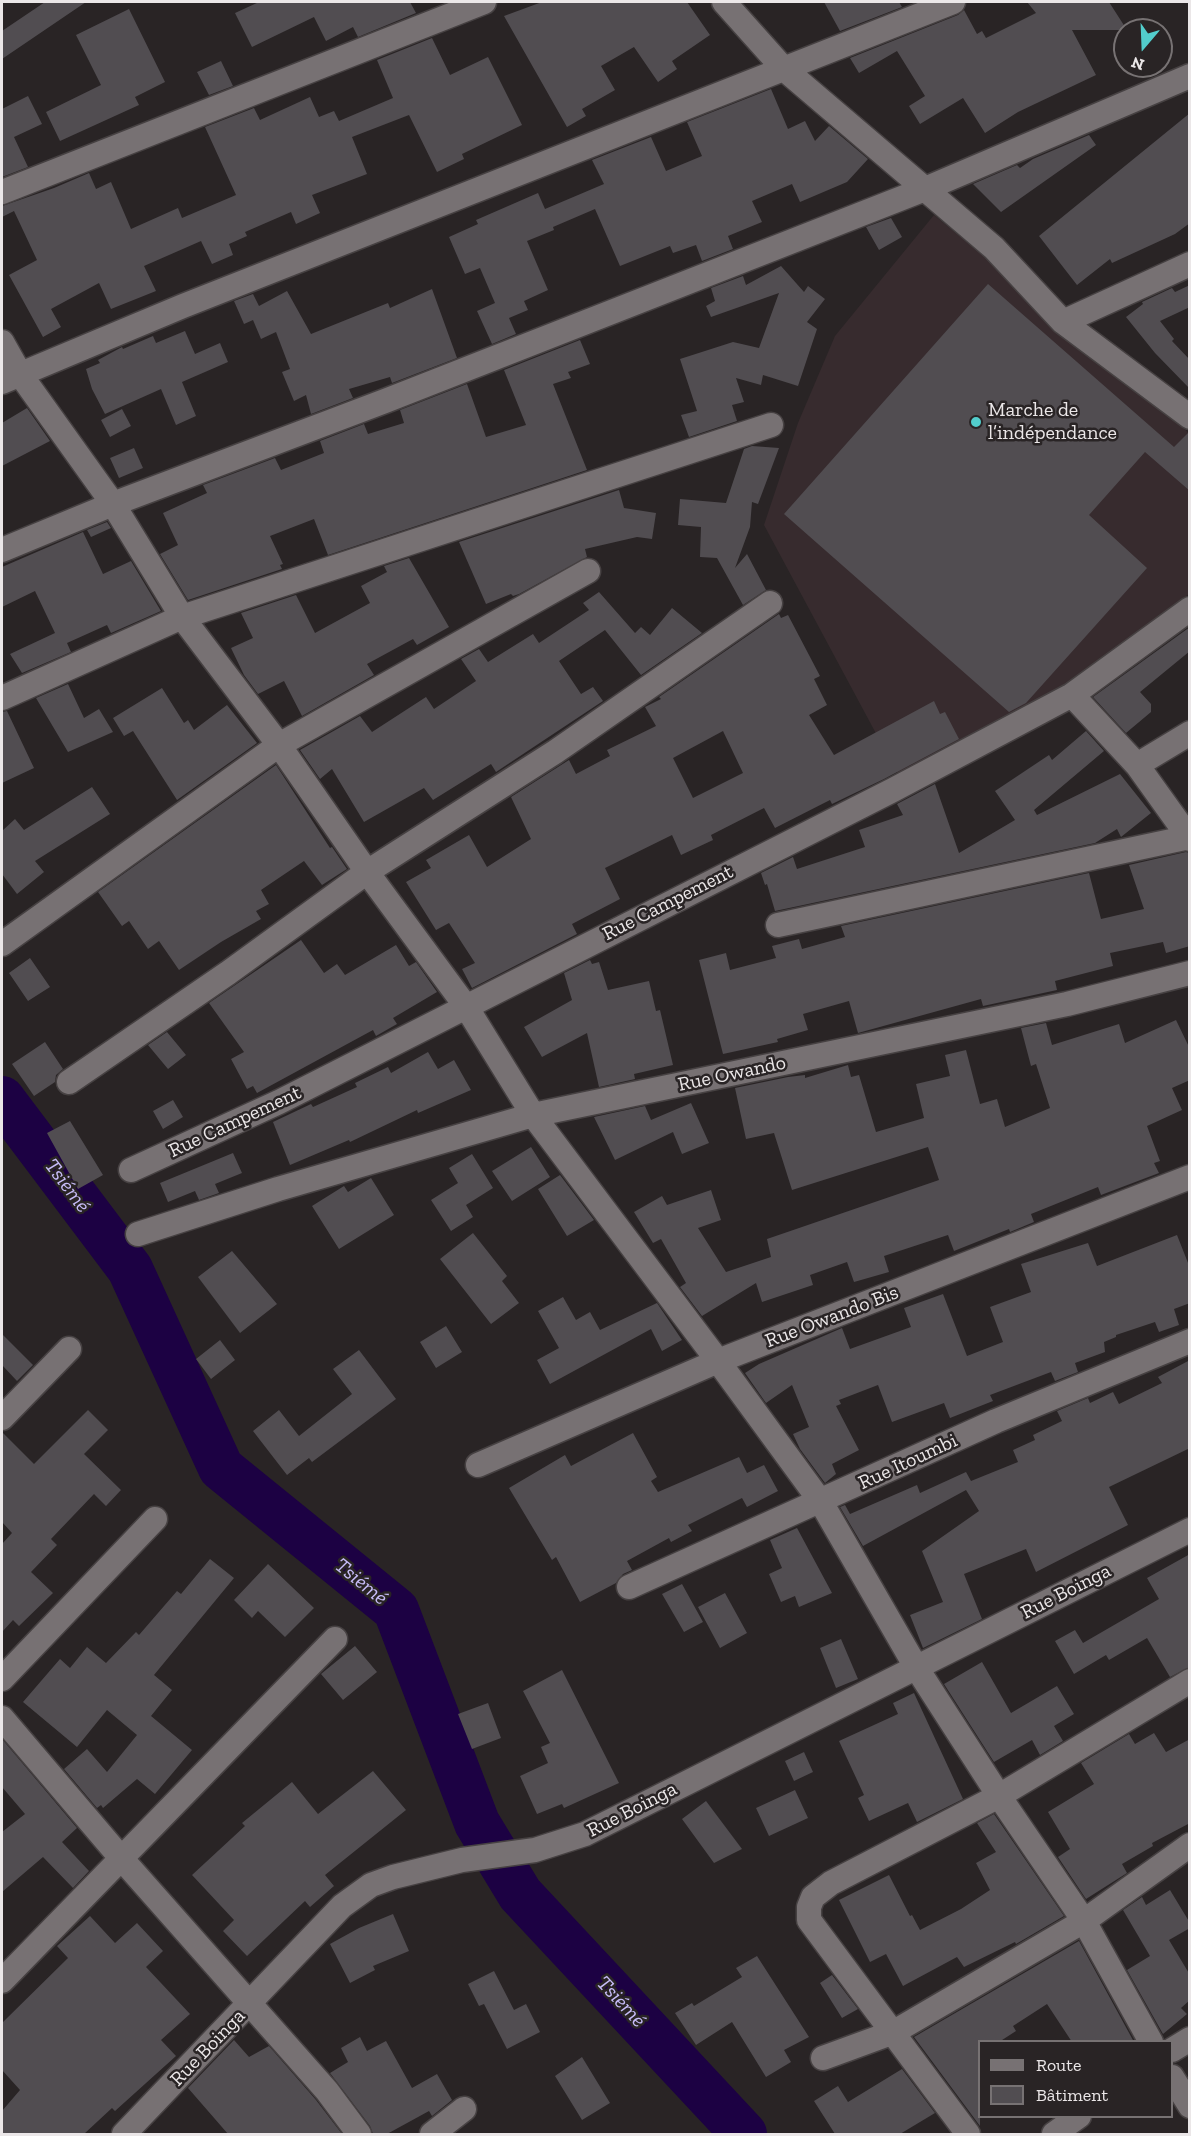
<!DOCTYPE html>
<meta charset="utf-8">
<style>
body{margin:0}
#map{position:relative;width:1191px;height:2136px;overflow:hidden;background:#292425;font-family:"Zilla Slab",serif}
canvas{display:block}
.frame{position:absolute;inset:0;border:3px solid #ebe7e8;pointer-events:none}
.legend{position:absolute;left:978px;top:2040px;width:195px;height:78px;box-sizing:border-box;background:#292425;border:2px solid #777273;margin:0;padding:8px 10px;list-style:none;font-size:18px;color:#ebe7e8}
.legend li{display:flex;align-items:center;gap:12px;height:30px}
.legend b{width:30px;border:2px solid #777273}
.north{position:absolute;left:1113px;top:18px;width:60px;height:60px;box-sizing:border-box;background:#292425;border:2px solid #777273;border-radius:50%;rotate:199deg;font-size:16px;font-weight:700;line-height:24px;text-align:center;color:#ebe7e8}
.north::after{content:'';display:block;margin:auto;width:21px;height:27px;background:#52cdcc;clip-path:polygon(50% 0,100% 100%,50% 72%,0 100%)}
</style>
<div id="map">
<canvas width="1191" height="2136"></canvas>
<div class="frame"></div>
<ul class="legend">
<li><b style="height:8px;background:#777173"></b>Route</li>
<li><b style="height:16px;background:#514d51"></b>Bâtiment</li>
</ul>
<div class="north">N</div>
</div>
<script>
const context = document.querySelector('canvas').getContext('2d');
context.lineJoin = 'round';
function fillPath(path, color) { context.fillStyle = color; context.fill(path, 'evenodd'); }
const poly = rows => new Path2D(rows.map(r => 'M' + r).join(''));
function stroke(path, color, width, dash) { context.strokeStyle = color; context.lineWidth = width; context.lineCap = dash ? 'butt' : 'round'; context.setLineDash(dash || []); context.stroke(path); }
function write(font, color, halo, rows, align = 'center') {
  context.font = font + ' "Zilla Slab",serif'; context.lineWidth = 5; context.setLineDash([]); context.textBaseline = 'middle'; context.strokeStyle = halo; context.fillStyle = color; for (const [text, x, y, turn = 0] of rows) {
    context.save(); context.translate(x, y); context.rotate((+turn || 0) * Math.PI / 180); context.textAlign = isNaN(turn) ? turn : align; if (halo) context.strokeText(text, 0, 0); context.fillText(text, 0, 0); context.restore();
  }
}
const built = poly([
 [934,215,988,259,1189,433,1189,594,1066,685,901,780,764,525,798,423,835,336]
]);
const river = poly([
 [2,1099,130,1269,221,1468,396,1610,477,1823,520,1894,744,2134]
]);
const building = poly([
 [45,2,86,2,2,59,2,31],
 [259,2,410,2,416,13,358,37,353,27,326,41,314,17,252,47,235,13],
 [542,2,687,2,710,35,672,61,677,69,658,82,634,47,601,66,615,90,582,109,586,116,567,127,504,16],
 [824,2,899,2,902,7,840,31],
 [1027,2,1109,2,1127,30,1072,30,1096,75,1018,112,985,133,963,98,920,124,909,106,925,96,897,51,859,73,850,58,958,15,964,10,977,34,982,31,986,38,1036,13],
 [129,9,165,82,135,97,139,105,60,141,46,112,101,85,76,35],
 [432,38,450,75,488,57,522,125,462,154,464,159,437,172,409,115,352,137,367,174,312,195,320,213,296,224,291,212,245,232,247,236,229,244,233,255,212,264,201,241,144,266,156,291,111,309,99,283,51,309,61,327,43,337,9,275,37,260,14,211,2,217,2,206,54,188,89,173,96,189,111,182,131,229,178,208,182,218,236,195,205,127,254,108,260,120,310,97,319,117,334,111,339,121,393,98,377,60],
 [221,61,233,86,209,95,197,72],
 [771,89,788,129,805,121,815,141,829,126,868,159,847,182,800,202,792,184,752,201,762,222,728,236,733,249,702,261,696,245,673,253,670,246,620,266,595,209,553,227,554,230,527,241,548,290,524,301,528,310,509,318,516,334,492,344,477,311,495,303,480,268,465,274,449,237,478,224,476,220,538,193,545,209,604,184,592,160,651,137,666,171,702,156,687,122],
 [28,96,42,124,14,137,28,167,2,177,2,109],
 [1190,113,1190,223,1175,234,1112,263,1110,259,1077,285,1039,236],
 [1089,135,1096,145,1001,212,973,184,1017,165,1020,168,1033,159],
 [891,218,902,237,879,250,866,227],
 [781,266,804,292,808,286,825,299,807,322,817,329,798,386,763,375,761,385,736,378,744,402,732,405,737,421,689,437,681,415,697,411,680,359,733,342,759,348,779,293,711,317,706,306,715,301,711,288,743,276,746,285],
 [988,284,1174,447,1190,431,1190,491,1145,452,1089,515,1147,568,1026,703,1009,712,784,514],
 [1190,285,1190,307,1160,321,1174,339,1172,341,1190,360,1190,389,1155,353,1126,317,1143,304,1142,302,1172,288,1175,292],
 [432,289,457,358,392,383,390,377,349,389,353,398,311,414,306,395,294,401,282,372,290,369,276,332,261,339,253,320,244,324,234,301,253,294,259,306,287,291,311,334,388,303,390,308],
 [185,331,195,354,220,343,228,362,182,382,196,416,176,425,161,389,105,414,92,389,86,369,100,363,98,360,122,347,123,349,153,336,156,343],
 [580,340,590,364,568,372,571,378,553,384,587,470,328,555,314,519,270,536,283,564,280,565,282,569,188,600,160,554,178,545,163,513,207,493,203,485,275,458,281,470,324,453,320,441,364,424,368,434,404,423,400,410,467,384,486,437,526,425,504,370],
 [27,408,50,441,2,466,2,423],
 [122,409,131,426,110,437,101,420],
 [752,446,779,448,758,504,752,502,750,527,735,568,747,554,766,590,743,605,717,558,700,557,701,527,678,525,680,499,726,503,744,449],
 [134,448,143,468,119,478,110,458],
 [619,490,624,508,656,513,652,539,637,537,585,549,587,557,519,594,513,596,511,594,486,604,459,542],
 [107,522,111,528,91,537,87,530],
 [83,532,103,574,131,561,161,611,111,633,107,625,67,643,71,652,22,673,10,654,55,633,35,591,2,607,2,567],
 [409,558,449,627,417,645,413,639,367,664,374,675,302,716,284,681,258,694,244,675,231,648,253,638,241,613,296,595,315,633,370,603,361,586,387,572,384,566],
 [599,592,635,633,641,627,650,635,672,608,702,633,641,675,605,630,559,661,581,694,593,687,603,701,496,772,491,764,433,800,424,788,364,822,332,769,320,779,300,750,360,716,372,732,426,697,434,709,476,681,461,659,479,649,488,662,533,634,539,643,589,610,583,603],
 [779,614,781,618,788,615,820,676,814,679,827,705,809,715,834,755,934,701,940,714,945,712,959,739,884,779,832,804,830,800,775,828,764,808,711,835,713,840,681,855,672,835,605,868,620,899,572,924,577,934,472,988,462,969,475,963,449,923,436,930,406,882,431,868,426,860,469,835,487,867,531,839,511,797,569,760,576,774,610,756,607,750,656,726,645,707,661,699,659,697],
 [723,731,743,773,693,798,673,758],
 [1190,627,1190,651,1140,692,1151,704,1151,712,1126,733,1093,697],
 [68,684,84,718,99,709,113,732,68,752,36,698],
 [162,688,184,723,188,720,194,730,227,705,257,743,177,800,133,731,124,736,113,718],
 [7,711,34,768,2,783,2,712],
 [1086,731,1104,751,1034,810,1037,815,1120,774,1151,813,1121,837,1117,829,1095,843,775,911,767,884,765,885,761,873,793,857,797,869,865,847,859,830,903,815,897,804,935,784,959,853,1015,820,995,791,1049,755,1052,760],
 [276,765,330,848,332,847,347,869,322,885,304,861,261,890,269,904,256,911,261,919,221,942,179,970,159,941,148,949,129,921,122,926,98,892],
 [92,787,110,814,35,861,44,872,17,894,2,874,2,831,15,819,24,830],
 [1186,852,1190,853,1190,946,1166,953,1163,942,1110,953,1113,966,1055,981,1057,990,983,1006,981,999,858,1033,849,1001,803,1014,808,1030,777,1039,778,1042,723,1054,699,960,726,953,730,970,776,958,772,946,799,939,802,949,845,937,841,926,1089,873,1101,919,1144,909,1129,865],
 [301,940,324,973,337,964,345,975,396,945,409,966,416,962,437,992,393,1018,397,1024,376,1036,373,1030,257,1093,253,1086,247,1089,231,1059,244,1052,209,1003],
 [30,958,50,987,28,1001,9,973],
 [590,960,592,964,599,962,608,990,649,981,656,1011,660,1010,673,1065,634,1074,635,1079,599,1087,587,1033,542,1057,524,1027,572,1000,564,973],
 [1176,1020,1190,1049,1190,1080,1172,1088,1182,1110,1147,1126,1160,1161,1154,1163,1159,1173,1101,1195,1098,1187,1031,1214,1034,1222,1010,1232,1009,1229,954,1251,948,1235,884,1256,889,1272,854,1282,847,1262,810,1275,813,1285,762,1302,756,1283,702,1316,680,1287,686,1283,661,1239,653,1243,634,1212,662,1196,667,1205,711,1190,721,1220,698,1228,726,1272,771,1257,767,1239,939,1180,928,1147,792,1190,774,1133,746,1139,735,1088,788,1077,805,1075,805,1078,848,1065,851,1077,859,1075,876,1132,924,1118,916,1084,950,1076,945,1055,966,1050,980,1104,997,1099,1005,1127,1050,1108,1036,1064,1031,1066,1021,1028,1046,1023,1052,1045,1119,1024,1125,1043],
 [167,1032,186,1055,168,1069,148,1045],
 [45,1042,63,1069,56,1075,55,1082,34,1096,12,1064],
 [428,1052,438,1069,454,1060,471,1090,418,1113,417,1110,350,1142,349,1140,290,1165,273,1122,311,1104,313,1107,357,1087,355,1083,388,1067,391,1073],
 [173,1100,183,1117,163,1129,153,1111],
 [691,1103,709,1143,682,1154,673,1132,615,1160,594,1117,645,1106,651,1120],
 [70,1121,103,1175,78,1189,47,1133],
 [531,1147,550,1177,512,1201,492,1171],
 [233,1153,242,1173,215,1184,219,1193,199,1200,195,1191,168,1202,160,1183],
 [472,1154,493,1188,466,1205,473,1217,451,1231,431,1200,458,1183,449,1168],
 [560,1175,594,1220,567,1236,538,1189],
 [371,1178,394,1215,339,1249,312,1206,344,1186,348,1192],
 [473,1233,507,1276,502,1281,519,1303,491,1324,440,1259],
 [1177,1235,1190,1268,1190,1303,1174,1309,1179,1325,1159,1332,1155,1322,1116,1335,1116,1337,1104,1342,1105,1352,1075,1363,1078,1372,1055,1381,1051,1372,990,1395,993,1401,950,1418,944,1403,892,1422,878,1385,839,1400,841,1404,836,1406,859,1450,832,1464,836,1474,825,1483,800,1449,793,1434,809,1427,792,1385,766,1403,745,1373,759,1364,842,1328,850,1349,911,1327,904,1308,943,1294,967,1356,1003,1342,990,1307,1031,1292,1021,1264,1088,1243,1097,1266],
 [232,1251,277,1304,240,1333,198,1277],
 [563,1297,576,1320,590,1312,600,1330,657,1303,682,1340,662,1351,651,1329,550,1384,537,1360,559,1348,538,1311],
 [446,1326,462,1352,436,1368,420,1342],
 [2,1334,33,1365,17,1381,2,1365],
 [220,1340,235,1360,211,1379,196,1359],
 [359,1350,396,1399,312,1462,309,1458,287,1475,253,1431,279,1410,299,1436,352,1394,333,1369],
 [1190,1360,1190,1448,1109,1487,1128,1525,1036,1572,1026,1549,964,1574,982,1619,923,1648,910,1615,943,1602,922,1551,979,1511,966,1490,863,1546,840,1507,845,1505,850,1514,917,1485,920,1493,966,1472,971,1481,1018,1462,1013,1450,1035,1440,1033,1435,1062,1421,1057,1411,1088,1398,1090,1403,1113,1392,1119,1404,1162,1383,1158,1377],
 [88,1410,108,1430,84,1454,121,1490,106,1506,94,1494,51,1539,57,1545,31,1572,53,1593,19,1626,13,1620,2,1632,2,1544,12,1533,2,1522,2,1432,34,1464],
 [633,1433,657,1477,651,1481,658,1492,739,1457,747,1473,764,1465,778,1491,747,1507,742,1498,688,1525,692,1531,671,1542,669,1538,627,1561,632,1570,623,1574,616,1583,580,1602,556,1557,552,1560,509,1488,565,1455,571,1466],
 [797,1528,832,1593,799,1607,795,1596,781,1602,769,1574,782,1568,770,1540],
 [1190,1554,1190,1667,1170,1677,1147,1638,1109,1660,1106,1655,1074,1674,1055,1641,1075,1630,1083,1643,1159,1599,1147,1578],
 [210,1559,234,1578,154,1675,172,1690,151,1716,192,1750,155,1794,137,1779,103,1808,101,1805,97,1808,64,1769,87,1749,107,1772,137,1735,107,1710,77,1747,23,1702,60,1659,70,1668,87,1647,106,1663,136,1632,139,1635,177,1591,181,1594],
 [268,1564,314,1608,285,1637,258,1611,252,1618,234,1600],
 [682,1584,703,1622,684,1632,662,1594],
 [725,1593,747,1633,720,1648,698,1607],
 [841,1639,858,1679,836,1688,820,1648],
 [355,1646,377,1672,343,1700,321,1674],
 [982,1662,1011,1713,1057,1686,1074,1714,1054,1726,1063,1741,1040,1755,1032,1740,994,1762,944,1684],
 [562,1670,619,1783,564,1808,562,1804,537,1814,520,1776,548,1763,541,1747,550,1743,523,1691],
 [914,1693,963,1799,917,1822,908,1803,869,1821,858,1798,864,1795,839,1741,898,1714,893,1703],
 [488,1703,501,1738,472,1749,458,1714],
 [1154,1733,1166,1752,1190,1739,1190,1823,1152,1843,1153,1846,1122,1864,1127,1873,1086,1899,1058,1857,1070,1849,1048,1812,1094,1784,1081,1763,1129,1734,1135,1744],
 [2,1739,77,1828,62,1842,89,1871,73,1888,43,1857,2,1892,2,1832,25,1814,2,1787],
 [804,1752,813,1772,794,1781,785,1761],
 [373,1771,406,1810,325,1875,334,1886,310,1907,305,1901,247,1956,223,1931,234,1920,192,1875,245,1826,242,1823,292,1782,318,1814],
 [795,1790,808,1818,769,1836,756,1808],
 [706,1801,742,1849,714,1863,682,1819],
 [994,1814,1064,1916,1016,1944,1015,1942,964,1967,957,1957,903,1986,886,1954,870,1962,839,1900,889,1875,910,1916,912,1915,920,1930,961,1909,990,1890,976,1863,996,1852,977,1823],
 [1170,1890,1190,1923,1190,1928,1169,1940,1190,1975,1190,2000,1181,2008,1187,2014,1163,2034,1127,1970,1150,1956,1123,1910,1142,1897,1146,1905],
 [393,1914,409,1951,373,1966,375,1970,350,1983,330,1944,359,1928],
 [90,1916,115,1943,137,1923,163,1951,146,1967,190,2014,161,2040,176,2056,115,2111,112,2108,84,2134,2,2134,2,2111,20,2090,2,2070,2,2023,68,1958,57,1946],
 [1079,1941,1134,2042,1072,2042,1047,2004,1013,2026,1016,2031,999,2042,980,2042,980,2126,914,2037],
 [757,1956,809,2037,784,2050,791,2062,766,2077,732,2022,696,2045,675,2013,692,2003,694,2006,742,1977,736,1968],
 [494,1971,514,2010,526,2004,540,2032,507,2049,484,2004,479,2006,468,1984],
 [832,1975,858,2009,842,2018,820,1983],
 [360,2037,367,2051,386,2041,412,2088,437,2074,452,2100,432,2116,429,2111,387,2134,373,2134,370,2126,330,2073,348,2062,341,2048],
 [234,2040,249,2057,269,2046,316,2100,342,2134,228,2134,188,2088],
 [582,2057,610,2103,582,2120,555,2076],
 [902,2069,935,2113,900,2134,835,2134,814,2101,838,2086,848,2102]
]);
const minor = poly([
 [724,2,783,68,994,248,1063,322,1190,417],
 [2,192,484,2],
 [1063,322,1190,264],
 [2,342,20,374,113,504,182,617,279,745,367,872,467,1008,533,1115,718,1361,821,1502,916,1667,999,1796,1084,1921,1151,2042],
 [2,382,183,306,953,2],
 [2,550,113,504,385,401,925,189,1190,76],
 [1072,695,1137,765,1190,839],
 [2,698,182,617,771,425],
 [1137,765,1190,733],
 [778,925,1190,837],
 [2,944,279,745,588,571],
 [69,1082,228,973,367,872,555,752,770,603],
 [131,1170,279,1102,893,790,1072,695,1190,609],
 [138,1234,278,1189,533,1115,1067,1004,1190,973],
 [2,1418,69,1349],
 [478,1465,718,1361,1190,1177],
 [629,1587,996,1421,1190,1341],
 [2,1679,155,1519],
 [2,1718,121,1858,327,2091,359,2134],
 [2,1981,335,1639],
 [1172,2050,1190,2039],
 [823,2058,894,2032,1084,1921,1190,1845],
 [1172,2077,1190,2106],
 [124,2134,342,1906,371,1885,393,1877,462,1860,535,1850,585,1834,1190,1530],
 [432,2134,464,2109],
 [968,2134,809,1920,809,1907,813,1897,831,1883,999,1796,1190,1681],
 [1054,2134,1079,2116]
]);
const markers = [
 [976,422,6,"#52cdcc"]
];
const poiNames = [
 ["Marche de",988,410],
 ["l’indépendance",988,433]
];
const streetNames = [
 ["Rue Campement",668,903,-27],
 ["Rue Owando",732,1074,-12],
 ["Rue Campement",235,1122,-25],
 ["Rue Owando Bis",832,1317,-21],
 ["Rue Itoumbi",908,1462,-25],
 ["Rue Boinga",1066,1592,-27],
 ["Rue Boinga",632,1810,-27],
 ["Rue Boinga",208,2048,-46]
];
const waterNames = [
 ["Tsiémé",67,1186,53],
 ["Tsiémé",361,1582,39],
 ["Tsiémé",621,2002,47]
];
fillPath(built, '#372b2e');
stroke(river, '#1c0143', 46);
fillPath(building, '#514d51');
stroke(minor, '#464142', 27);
stroke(minor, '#777173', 24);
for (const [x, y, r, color] of markers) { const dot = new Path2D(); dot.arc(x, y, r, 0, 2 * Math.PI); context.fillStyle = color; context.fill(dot); stroke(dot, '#292425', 2); }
write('20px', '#ebe7e8', '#292425', poiNames, 'left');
write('20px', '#ebe7e8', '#292425', streetNames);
write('italic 21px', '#c7bcf8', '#292425', waterNames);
</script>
